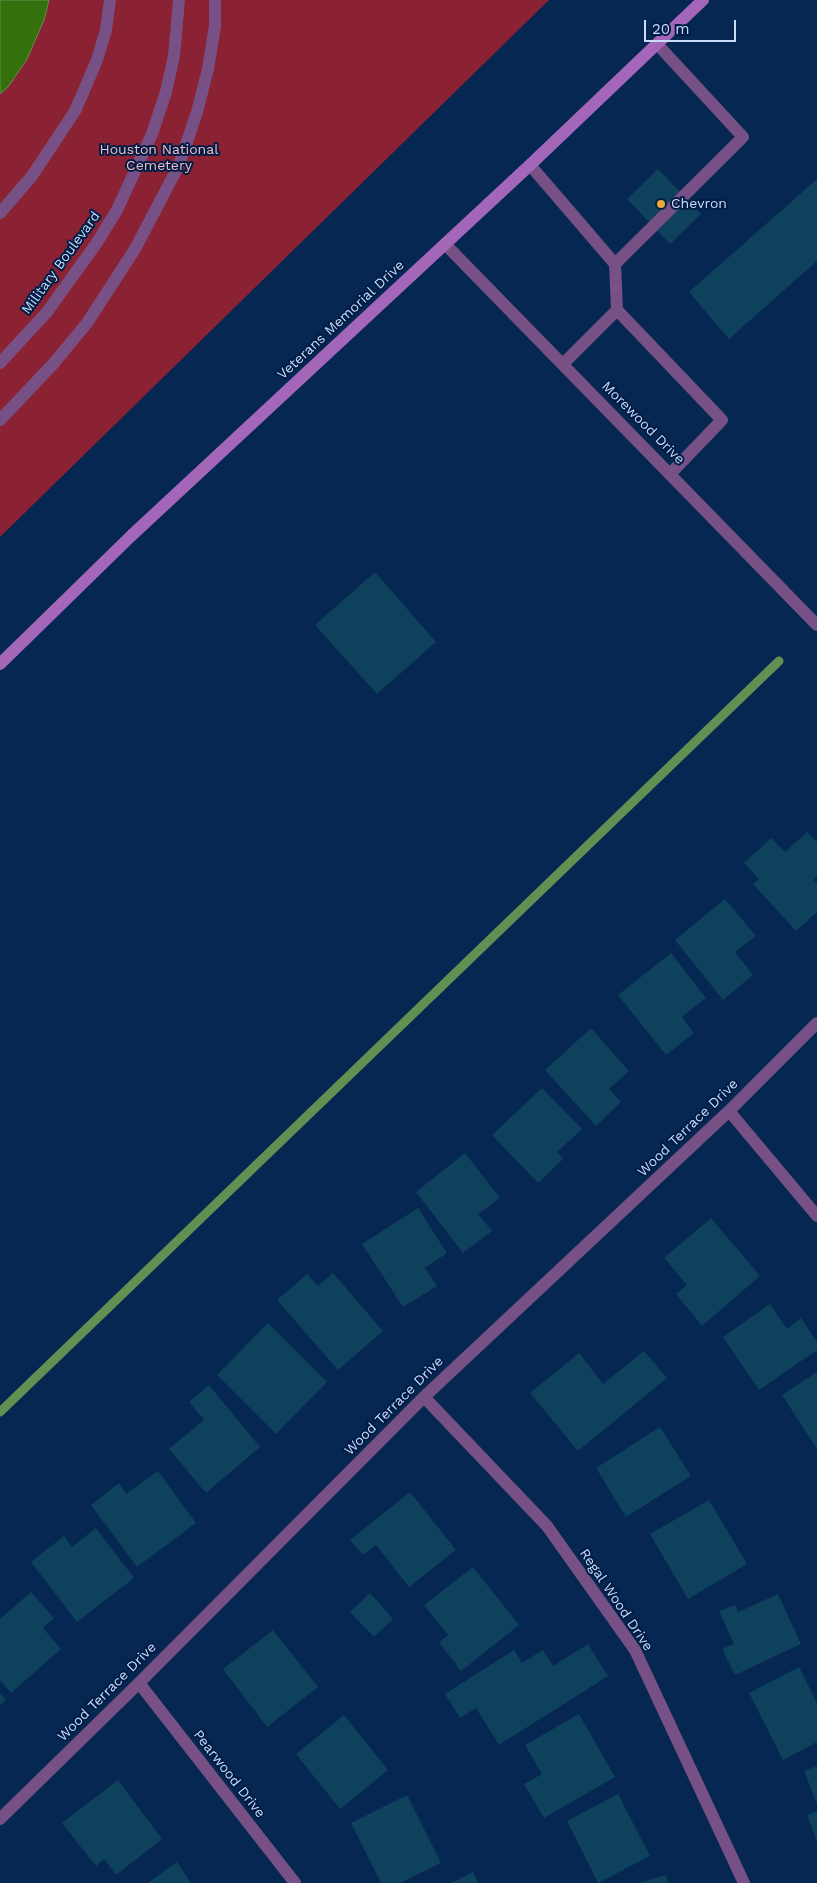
<!DOCTYPE html>
<style>
body{margin:0}
#map{position:relative;width:817px;height:1883px;overflow:hidden;background:#062752;font-family:"Work Sans",sans-serif}
canvas{display:block}
.scale{position:absolute;left:644px;top:20px;width:92px;height:22px;box-sizing:border-box;border:2px solid #c9dcf8;border-top:0;padding-left:6px;font-size:15px;line-height:18px;white-space:nowrap;color:#c9dcf8;-webkit-text-stroke:4px #001d47;paint-order:stroke}
</style>
<div id="map">
<canvas width="817" height="1883"></canvas>
<div class="scale">20 m</div>
</div>
<script>
const context = document.querySelector('canvas').getContext('2d');
context.lineJoin = 'round';
function fillPath(path, color) { context.fillStyle = color; context.fill(path, 'evenodd'); }
const poly = rows => new Path2D(rows.map(r => 'M' + r).join(''));
function stroke(path, color, width, dash) { context.strokeStyle = color; context.lineWidth = width; context.lineCap = dash ? 'butt' : 'round'; context.setLineDash(dash || []); context.stroke(path); }
function write(font, color, halo, rows, align = 'center') {
  context.font = font + ' "Work Sans",sans-serif'; context.lineWidth = 4; context.setLineDash([]); context.textBaseline = 'middle'; context.strokeStyle = halo; context.fillStyle = color; for (const [text, x, y, turn = 0] of rows) {
    context.save(); context.translate(x, y); context.rotate((+turn || 0) * Math.PI / 180); context.textAlign = isNaN(turn) ? turn : align; if (halo) context.strokeText(text, 0, 0); context.fillText(text, 0, 0); context.restore();
  }
}
const green = poly([
 [0,0,549,0,0,537]
]);
const water = poly([
 [0,0,49,0,44,20,27,59,8,87,0,94,0,0]
]);
const stream = poly([
 [0,1412,779,661]
]);
const building = poly([
 [658,169,701,214,670,244,627,199],
 [817,179,817,261,729,339,689,292],
 [375,572,436,642,377,694,315,625],
 [807,832,817,842,817,876,814,880,817,883,817,912,796,931,753,884,759,879,744,863,771,838,785,852],
 [725,899,756,936,735,952,753,975,723,1000,675,940],
 [671,953,706,998,682,1017,694,1033,666,1055,618,995],
 [591,1028,629,1071,609,1089,621,1102,596,1126,545,1070],
 [542,1088,582,1129,557,1152,563,1159,538,1183,492,1135],
 [465,1153,500,1198,478,1214,492,1231,463,1253,416,1192],
 [418,1208,447,1253,425,1268,437,1286,403,1307,362,1244],
 [711,1218,760,1276,702,1326,676,1294,687,1285,664,1258],
 [333,1273,383,1331,338,1370,277,1300,307,1274,318,1286],
 [770,1304,787,1329,801,1318,817,1342,817,1350,759,1390,723,1337],
 [268,1323,327,1382,276,1434,217,1375],
 [644,1351,667,1378,578,1451,530,1393,579,1353,603,1384],
 [817,1372,817,1449,782,1395],
 [209,1385,260,1447,206,1493,169,1449,204,1420,189,1402],
 [660,1427,691,1476,626,1517,596,1468],
 [158,1471,196,1523,137,1567,91,1505,119,1483,126,1494],
 [410,1492,456,1550,409,1587,376,1545,363,1555,350,1540],
 [709,1500,747,1564,688,1599,650,1534],
 [96,1528,134,1578,77,1622,31,1562,64,1536,72,1547],
 [473,1567,519,1625,461,1671,439,1642,448,1635,424,1605],
 [31,1592,54,1618,43,1628,61,1649,11,1693,0,1680,0,1619],
 [370,1593,393,1619,374,1637,350,1612],
 [778,1594,801,1644,735,1675,722,1649,734,1644,719,1611,735,1605,738,1612],
 [273,1630,318,1687,267,1727,223,1669],
 [588,1644,608,1676,499,1745,476,1708,460,1718,445,1694,514,1650,522,1663,543,1650,553,1666],
 [799,1667,817,1703,817,1742,783,1760,749,1693],
 [0,1693,6,1700,0,1705],
 [579,1714,615,1777,544,1818,524,1784,542,1774,525,1745],
 [344,1715,388,1770,340,1809,296,1754],
 [817,1766,817,1804,804,1771],
 [118,1780,162,1839,116,1875,104,1859,96,1866,62,1823],
 [618,1794,650,1856,598,1883,567,1821],
 [407,1795,441,1863,400,1883,381,1883,351,1823],
 [817,1811,817,1841,807,1815],
 [177,1862,191,1883,148,1883],
 [473,1872,478,1883,451,1883],
 [666,1875,668,1883,639,1883]
]);
const service = poly([
 [530,165,615,264,617,310,722,420,671,473],
 [615,264,743,137,658,45],
 [563,364,617,310],
 [0,420,54,363,87,323,135,249,179,165,197,112,208,69,215,26,215,0]
]);
const minor = poly([
 [0,213,32,176,75,111,97,60,106,30,110,0],
 [445,244,817,625],
 [0,363,47,312,96,244,117,210,152,134,166,92,174,56,179,0],
 [729,1111,817,1216],
 [424,1397,547,1526,635,1650,744,1883],
 [139,1683,295,1883],
 [0,1819,139,1683,424,1397,729,1111,817,1023]
]);
const secondary = poly([
 [0,664,131,536,530,165,703,0]
]);
const markers = [
 [661,204,5,"#ebaa39"]
];
const parkNames = [
 ["Houston National",159,150],
 ["Cemetery",159,166]
];
const poiNames = [
 ["Chevron",671,204]
];
const streetNames = [
 ["Military Boulevard",61,263,-54],
 ["Veterans Memorial Drive",341,320,-43],
 ["Morewood Drive",643,423,45],
 ["Wood Terrace Drive",688,1128,-44],
 ["Wood Terrace Drive",394,1406,-45],
 ["Regal Wood Drive",616,1600,56],
 ["Wood Terrace Drive",107,1692,-45],
 ["Pearwood Drive",229,1774,52]
];
fillPath(green, '#8b2233');
fillPath(water, '#34700b');
stroke(water, '#619052', 1);
stroke(stream, '#619052', 9);
fillPath(building, '#0e415c');
stroke(service, '#775185', 12);
stroke(minor, '#775185', 12);
stroke(secondary, '#a366b9', 12);
for (const [x, y, r, color] of markers) { const dot = new Path2D(); dot.arc(x, y, r, 0, 2 * Math.PI); context.fillStyle = color; context.fill(dot); stroke(dot, '#001d47', 2); }
write('14px', '#f7bcbd', '#001d47', parkNames);
write('14px', '#c9dcf8', '#001d47', poiNames, 'left');
write('14px', '#c9dcf8', '#001d47', streetNames);
</script>
